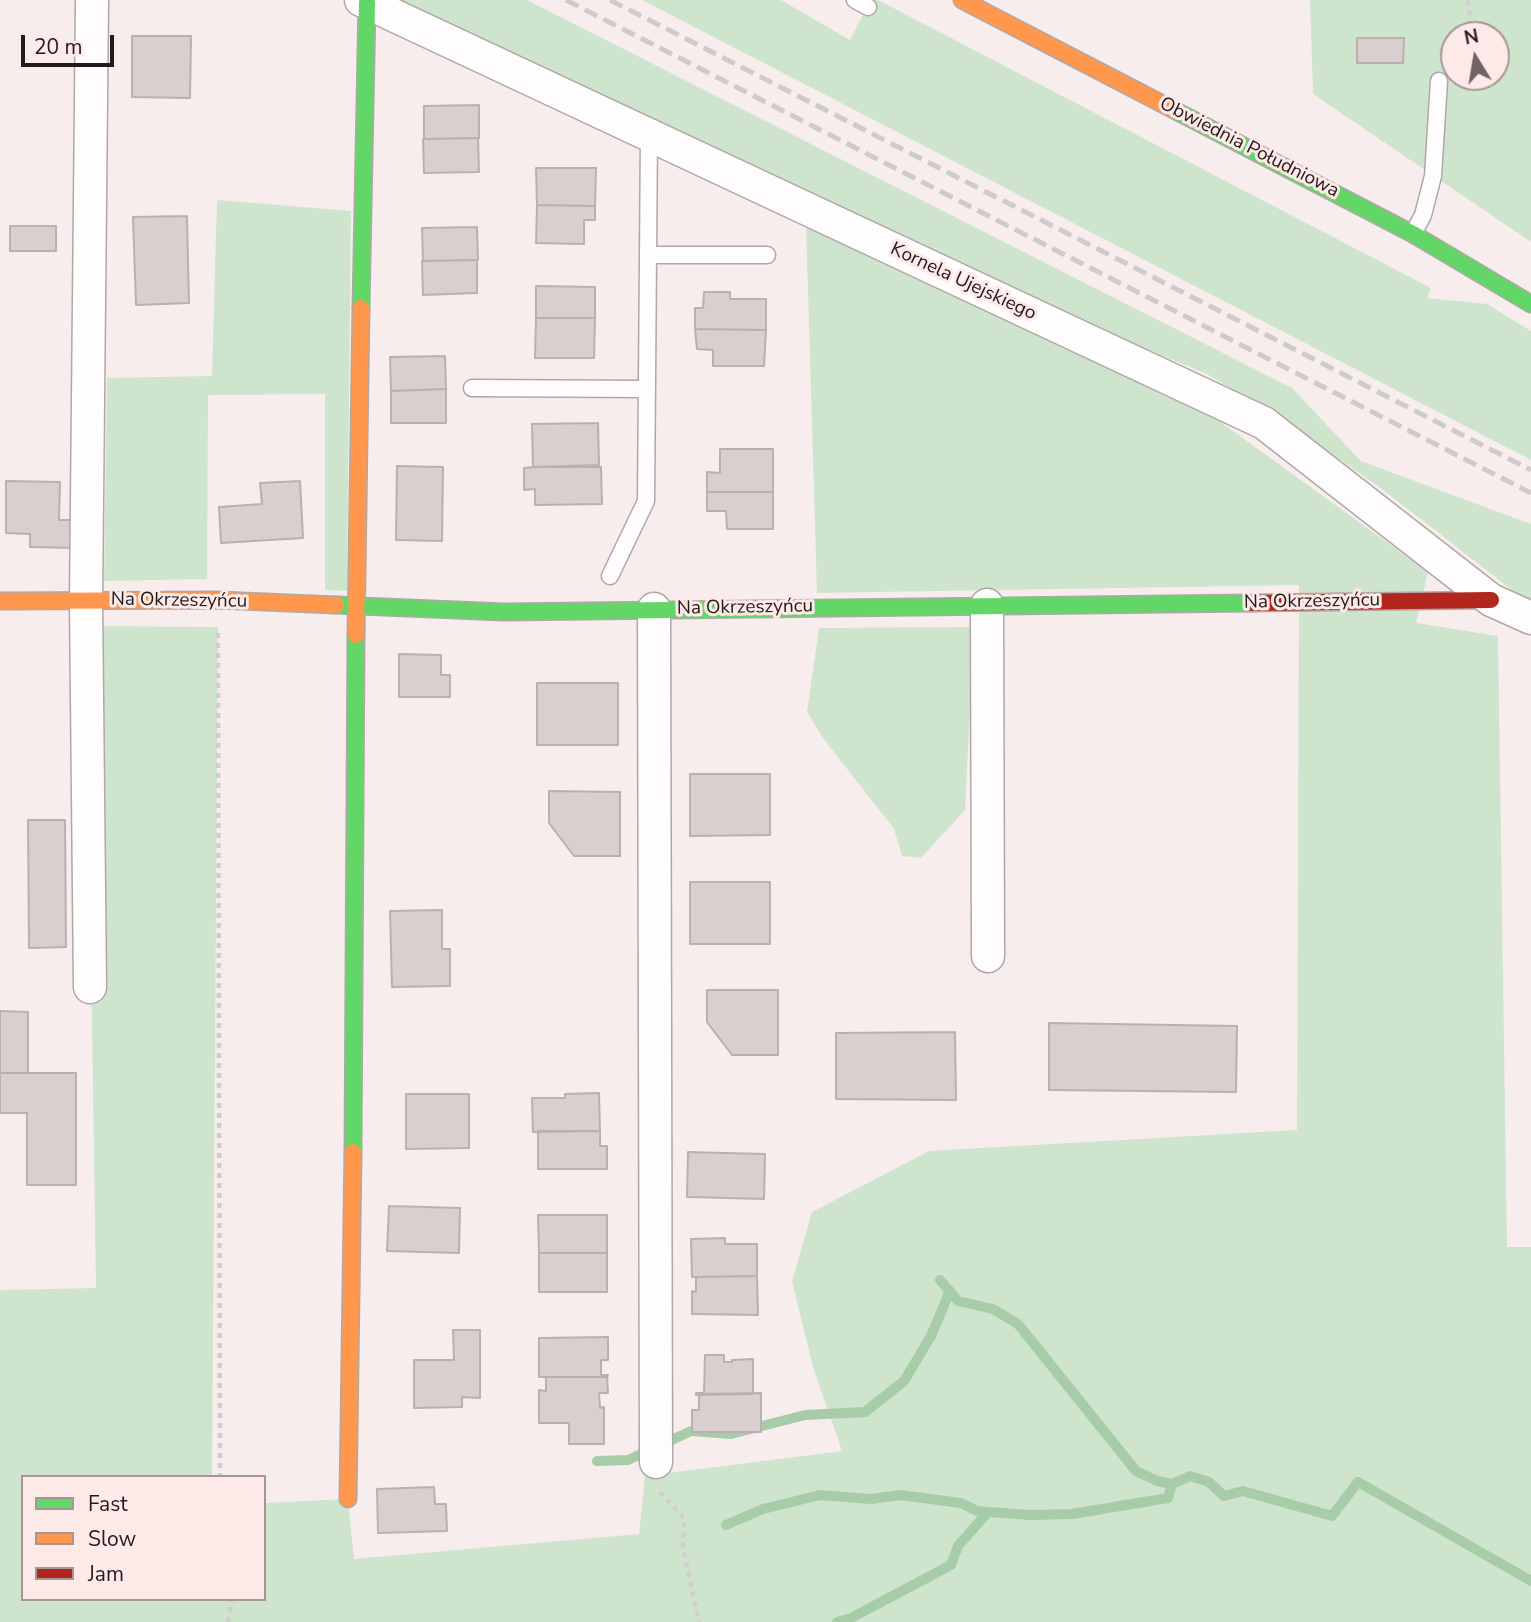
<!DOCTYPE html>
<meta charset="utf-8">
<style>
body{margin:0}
#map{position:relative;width:1531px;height:1622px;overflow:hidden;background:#f8eded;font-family:"Nunito Sans",sans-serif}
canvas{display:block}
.legend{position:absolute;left:21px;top:1475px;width:245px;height:126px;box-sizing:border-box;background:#fde9e8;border:2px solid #a69796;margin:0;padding:9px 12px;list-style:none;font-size:21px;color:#231b1a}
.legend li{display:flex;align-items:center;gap:14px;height:35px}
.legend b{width:35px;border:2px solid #a69796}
.north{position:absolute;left:1440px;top:21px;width:70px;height:70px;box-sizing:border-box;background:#fde9e8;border:2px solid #a69796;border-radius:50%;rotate:349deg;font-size:19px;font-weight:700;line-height:28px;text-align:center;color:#231b1a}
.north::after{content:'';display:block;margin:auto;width:24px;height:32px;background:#6e6464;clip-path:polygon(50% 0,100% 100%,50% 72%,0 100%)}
.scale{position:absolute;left:21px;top:35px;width:93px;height:32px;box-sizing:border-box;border:4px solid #231b1a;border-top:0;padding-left:9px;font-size:21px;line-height:24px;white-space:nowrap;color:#231b1a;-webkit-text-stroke:5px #fde9e8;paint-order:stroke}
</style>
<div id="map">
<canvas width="1531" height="1622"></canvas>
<ul class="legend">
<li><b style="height:9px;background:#63d668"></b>Fast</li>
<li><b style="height:9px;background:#ff974d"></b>Slow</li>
<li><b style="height:9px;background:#b3261e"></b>Jam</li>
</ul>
<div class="north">N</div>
<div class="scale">20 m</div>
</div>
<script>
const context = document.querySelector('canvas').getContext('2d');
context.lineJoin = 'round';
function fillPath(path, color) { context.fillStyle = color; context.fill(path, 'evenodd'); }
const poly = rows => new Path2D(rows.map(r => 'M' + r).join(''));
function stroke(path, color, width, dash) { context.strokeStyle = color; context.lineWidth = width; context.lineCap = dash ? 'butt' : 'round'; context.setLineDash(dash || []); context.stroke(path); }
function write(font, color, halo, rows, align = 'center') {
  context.font = font + ' "Nunito Sans",sans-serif'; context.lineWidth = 6; context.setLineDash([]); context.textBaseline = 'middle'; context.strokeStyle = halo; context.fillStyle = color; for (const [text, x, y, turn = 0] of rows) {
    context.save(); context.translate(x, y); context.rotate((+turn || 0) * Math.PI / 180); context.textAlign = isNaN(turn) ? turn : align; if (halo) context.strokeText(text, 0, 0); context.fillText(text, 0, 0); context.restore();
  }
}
const green = poly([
 [393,0,527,0,1292,388,1361,461,1531,524,1531,601,1517,594,1382,489,1297,430,1207,374,1006,292,680,131],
 [642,0,781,0,850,40,871,0,878,0,1431,288,1427,298,1487,304,1531,331,1531,460],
 [1310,0,1531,0,1531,242,1313,94],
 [1454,35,1496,35,1496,77,1454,77],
 [217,200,351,211,347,591,325,590,325,394,208,395,207,579,104,581,107,378,212,376],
 [806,224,1215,418,1428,572,1416,623,1498,636,1507,1247,1531,1247,1531,1622,0,1622,0,1290,96,1288,86,626,218,627,212,1477,23,1477,23,1599,264,1599,264,1503,348,1499,354,1559,639,1534,645,1476,842,1451,813,1367,792,1281,812,1212,929,1151,1297,1130,1299,585,817,593],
 [974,627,965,810,921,858,902,856,894,829,823,738,807,712,819,628]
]);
const stream = poly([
 [940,1280,958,1301,993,1309,1018,1324,1136,1471,1157,1481,1172,1484],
 [597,1461,628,1460,691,1431,731,1434,805,1415,865,1412,904,1381,931,1336,950,1291],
 [726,1525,763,1509,820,1495,871,1499,900,1495,961,1503,977,1511,988,1512],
 [837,1622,851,1618,951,1565,958,1546,988,1512,1030,1515,1072,1514,1168,1498,1172,1484,1190,1476,1209,1482,1224,1496,1243,1491,1332,1516,1358,1482,1531,1581]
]);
const building = poly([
 [132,36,191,36,190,98,132,97,132,36],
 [1357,38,1404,38,1403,63,1357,63,1357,38],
 [479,105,479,138,424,139,424,106,479,105],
 [478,138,479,172,424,173,423,139,478,138],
 [536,168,596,168,595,206,537,205,536,168],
 [537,205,595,206,595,220,584,220,584,244,536,243,537,205],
 [187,216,189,303,136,305,133,217,187,216],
 [10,226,56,226,56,251,10,251,10,226],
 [477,227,478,260,423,261,422,228,477,227],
 [477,260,477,293,423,295,422,261,477,260],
 [536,286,595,287,595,318,536,318,536,286],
 [704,292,730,292,730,299,766,299,766,330,695,329,695,308,703,308,704,292],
 [536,318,595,318,594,358,535,358,536,318],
 [695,329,766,330,764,366,713,366,713,350,697,349,695,329],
 [445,356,446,389,391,391,390,357,445,356],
 [446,389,446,423,391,423,391,391,446,389],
 [598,423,599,465,533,467,532,424,598,423],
 [720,449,773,449,773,492,707,492,707,472,720,473,720,449],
 [397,466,443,467,442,541,396,540,397,466],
 [533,467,601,467,602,504,535,505,535,489,524,490,524,468,533,467],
 [6,481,60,482,59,520,72,520,72,548,30,547,30,534,6,533,6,481],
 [300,481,303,538,221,543,219,507,262,504,260,483,300,481],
 [707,492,773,492,773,529,727,529,726,511,707,511,707,492],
 [399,654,441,655,441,675,450,675,450,697,399,697,399,654],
 [537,683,618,683,618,745,537,745,537,683],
 [690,774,770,774,770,835,690,836,690,774],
 [549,791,620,792,620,856,574,856,549,823,549,791],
 [28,820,65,820,66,947,29,948,28,820],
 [690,882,770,882,770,944,690,944,690,882],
 [442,910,442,949,450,949,450,986,392,987,390,911,442,910],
 [707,990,778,990,778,1055,732,1055,707,1022,707,990],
 [0,1011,28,1012,28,1073,0,1073,0,1011],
 [1049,1023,1237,1026,1236,1092,1049,1090,1049,1023],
 [955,1032,956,1100,836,1099,836,1033,955,1032],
 [0,1073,76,1073,76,1185,27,1185,27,1113,0,1113,0,1073],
 [599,1093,600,1131,533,1132,532,1098,565,1098,565,1094,599,1093],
 [406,1094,469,1094,469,1148,406,1149,406,1094],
 [538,1131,600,1131,600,1146,607,1146,607,1169,538,1169,538,1131],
 [688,1152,765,1154,764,1199,687,1197,688,1152],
 [389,1206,460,1208,459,1253,387,1251,389,1206],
 [538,1215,607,1215,607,1253,539,1253,538,1215],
 [725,1238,725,1244,757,1244,757,1276,692,1277,691,1239,725,1238],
 [539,1253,607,1253,607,1292,539,1292,539,1253],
 [757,1276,758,1315,692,1314,692,1291,696,1292,696,1277,757,1276],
 [453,1330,480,1330,480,1398,462,1397,462,1407,414,1408,414,1360,454,1360,453,1330],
 [608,1337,608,1360,601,1360,601,1375,608,1375,607,1377,539,1377,539,1338,608,1337],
 [705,1355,724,1355,724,1362,732,1362,732,1360,753,1359,753,1394,696,1395,696,1393,704,1393,705,1355],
 [546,1377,607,1377,608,1393,599,1393,600,1408,604,1407,604,1444,569,1444,569,1423,539,1423,539,1390,546,1391,546,1377],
 [761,1393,761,1432,692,1432,692,1410,699,1410,699,1394,761,1393],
 [434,1487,435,1504,446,1504,447,1531,378,1533,377,1489,434,1487]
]);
const path = poly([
 [1468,35,1470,20,1468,0],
 [218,633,220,1477],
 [660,1492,684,1518,683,1548,699,1622],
 [228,1622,232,1599]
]);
const lane = poly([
 [855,0,868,7],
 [1413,234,1423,215,1433,176,1439,81],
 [648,255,767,255],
 [472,388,647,389],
 [610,576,646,501,649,134]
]);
const street = poly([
 [361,0,1264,423,1491,600,1531,618],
 [987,605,988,956],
 [654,609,656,1462],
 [90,987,86,601,92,0]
]);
const fast = poly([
 [1178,112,1413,234,1531,304],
 [361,308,367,3],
 [336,605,504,612,1252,603],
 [353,1152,356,635]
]);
const slow = poly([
 [962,0,1178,112],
 [0,601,218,600,336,605],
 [356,635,361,308],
 [348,1499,353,1152]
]);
const jam = poly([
 [1252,603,1491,600]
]);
const rail = poly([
 [566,0,1531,493],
 [610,0,1531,470]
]);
const streetNames = [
 ["Obwiednia Południowa",1249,148,27],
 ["Kornela Ujejskiego",963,282,25],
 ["Na Okrzeszyńcu",179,601,1],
 ["Na Okrzeszyńcu",1312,602,-1],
 ["Na Okrzeszyńcu",745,608,-1]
];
fillPath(green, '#cfe4cd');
stroke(stream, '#a6cda8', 10);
fillPath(building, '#d8cfcf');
stroke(building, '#b9b0af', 2);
stroke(lane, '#b0a7a7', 19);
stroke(street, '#b0a7a7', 35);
stroke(fast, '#b0a7a7', 19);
stroke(slow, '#b0a7a7', 19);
stroke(jam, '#b0a7a7', 19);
stroke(path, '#d1cecd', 4.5, [5, 5]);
stroke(lane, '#fefcfc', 16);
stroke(street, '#fefcfc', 32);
stroke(fast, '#63d668', 16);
stroke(slow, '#ff974d', 16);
stroke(jam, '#b3261e', 16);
stroke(rail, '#cecbcb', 5, [14, 7]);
write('19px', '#231b1a', '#fde9e8', streetNames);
</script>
